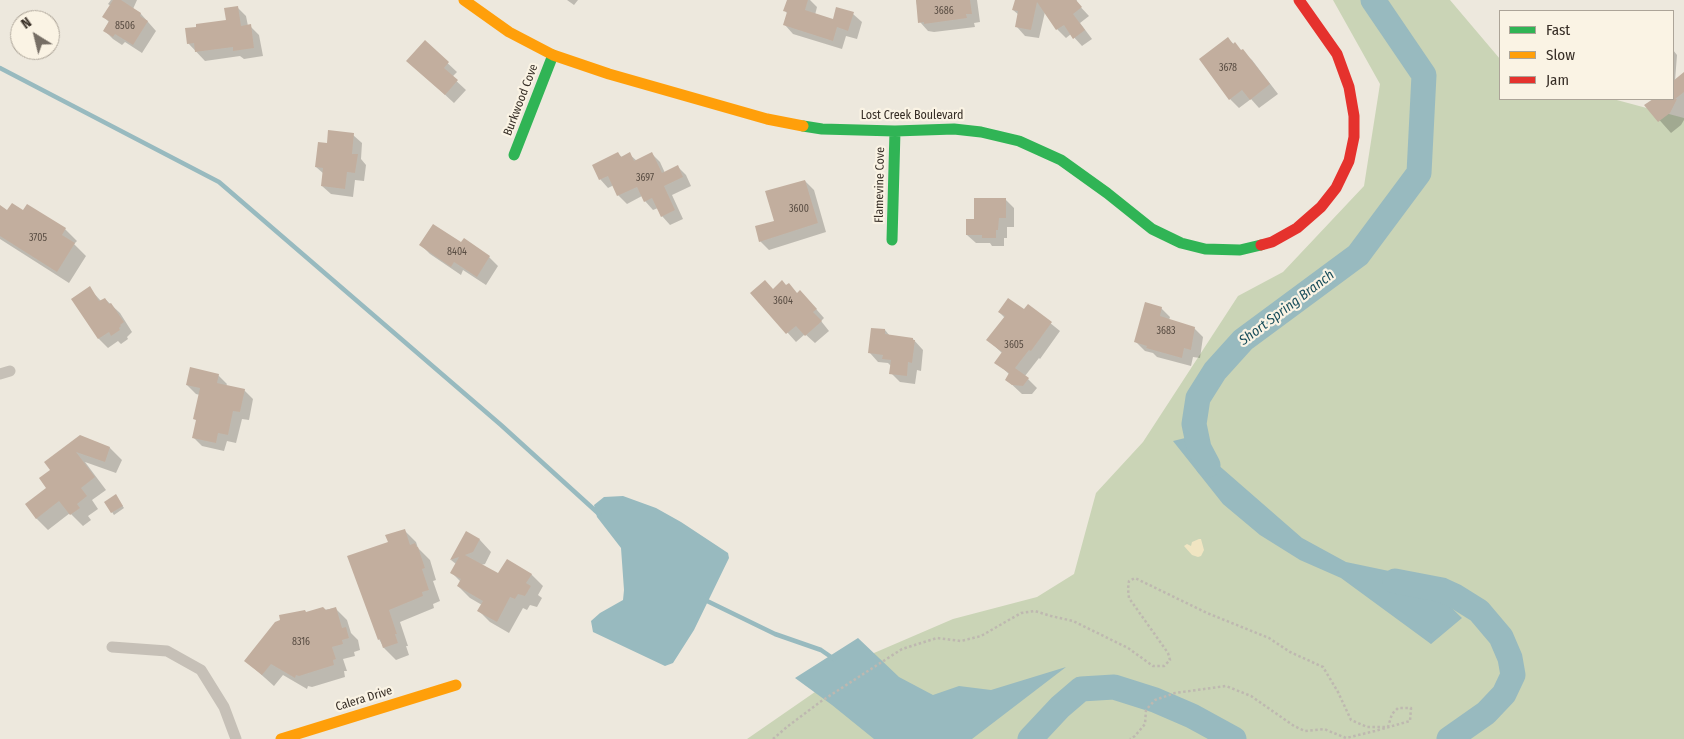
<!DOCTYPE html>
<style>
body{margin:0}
#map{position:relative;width:1684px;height:739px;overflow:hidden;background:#ede8dd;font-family:"Fira Sans Condensed",sans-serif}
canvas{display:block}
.legend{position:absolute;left:1499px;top:10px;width:175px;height:90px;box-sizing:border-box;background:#faf3e4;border:1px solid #aca498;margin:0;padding:6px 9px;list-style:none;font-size:15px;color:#362d25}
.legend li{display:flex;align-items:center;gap:10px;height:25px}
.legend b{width:25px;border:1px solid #aca498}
.north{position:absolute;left:10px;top:10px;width:50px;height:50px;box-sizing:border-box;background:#faf3e4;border:1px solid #aca498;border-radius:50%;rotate:324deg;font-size:14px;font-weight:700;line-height:20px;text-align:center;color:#362d25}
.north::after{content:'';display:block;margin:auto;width:18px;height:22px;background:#766e65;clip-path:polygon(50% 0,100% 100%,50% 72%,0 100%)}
</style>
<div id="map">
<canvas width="1684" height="739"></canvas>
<ul class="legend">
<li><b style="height:6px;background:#30b455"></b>Fast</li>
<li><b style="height:6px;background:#ff9f0a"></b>Slow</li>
<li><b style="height:6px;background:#e5322d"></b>Jam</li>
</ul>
<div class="north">N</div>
</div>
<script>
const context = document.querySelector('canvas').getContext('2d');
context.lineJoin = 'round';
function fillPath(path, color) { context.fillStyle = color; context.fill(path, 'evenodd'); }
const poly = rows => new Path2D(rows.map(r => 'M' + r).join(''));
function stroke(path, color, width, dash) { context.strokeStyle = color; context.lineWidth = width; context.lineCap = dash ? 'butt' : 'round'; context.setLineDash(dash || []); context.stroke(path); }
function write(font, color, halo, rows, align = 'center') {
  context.font = font + ' "Fira Sans Condensed",sans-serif'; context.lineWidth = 4.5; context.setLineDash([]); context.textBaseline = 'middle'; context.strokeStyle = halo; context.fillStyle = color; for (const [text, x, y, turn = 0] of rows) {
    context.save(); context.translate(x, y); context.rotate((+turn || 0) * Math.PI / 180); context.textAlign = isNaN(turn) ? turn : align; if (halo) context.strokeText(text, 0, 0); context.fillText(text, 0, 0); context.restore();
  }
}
const green = poly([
 [1333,0,1450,0,1500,59,1500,99,1613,99,1684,118,1684,739,747,739,867,656,953,619,1037,597,1074,574,1096,493,1143,442,1238,296,1283,272,1364,186,1380,84]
]);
const sand = poly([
 [1199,539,1201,539,1204,550,1201,556,1198,557,1192,555,1184,546,1187,544,1191,546,1192,542]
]);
const water = poly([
 [1197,435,1216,463,1302,538,1346,562,1389,571,1432,589,1462,618,1431,644,1341,578,1300,560,1260,535,1223,504,1173,441],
 [623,496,656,508,681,522,728,553,729,558,694,630,673,663,665,666,593,632,591,621,600,613,623,600,624,590,621,548,597,517,594,505,604,497],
 [858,638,899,677,933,695,959,686,991,690,1066,667,972,739,874,739,832,705,795,678]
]);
const shadow = poly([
 [111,0,137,0,133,9,141,14,156,31,142,53,125,42,122,45,113,39,104,30,109,22,104,17,111,6,108,4],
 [567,0,578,0,574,5],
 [788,0,810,0,817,7,815,15,833,20,853,14,862,22,857,39,846,36,842,49,793,34,785,25,788,14,785,11],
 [916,0,977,0,980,22,974,23,975,27,934,32,928,31,920,22],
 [1016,0,1077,0,1076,2,1089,16,1080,23,1092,39,1082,46,1071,34,1066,38,1057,29,1045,12,1039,38,1025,36,1017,27,1019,15,1013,10],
 [237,7,246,16,248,26,250,26,259,35,263,56,244,59,240,56,205,61,188,43,227,21],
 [1228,39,1252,60,1278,94,1259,108,1251,99,1239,108,1230,99],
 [425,42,457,72,452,77,466,90,454,103,417,69],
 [1673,50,1677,55,1675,81,1684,73,1684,120,1681,125,1671,133,1646,105,1655,99,1673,99],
 [353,135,362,143,361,159,366,165,364,181,355,180,353,197,331,194,322,186,324,174,316,167,328,145],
 [618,154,622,157,629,154,637,161,652,154,660,162,665,173,678,167,686,175,691,186,672,195,683,219,670,225,662,216,658,208,653,210,645,201,642,196,627,204,618,195,614,185,608,188,600,179],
 [805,181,814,190,826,232,769,250,760,241],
 [1005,199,1014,208,1014,227,1007,227,1007,238,1004,238,1004,246,992,246,990,243,976,243,967,235],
 [0,209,8,212,23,212,65,229,77,241,74,244,86,256,69,283,0,239],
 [461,244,489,257,498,266,486,285,463,270,461,275,430,254,421,245],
 [89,288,101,301,105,299,120,313,132,332,127,337,128,339,121,344,118,341,108,348,99,339,73,299],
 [773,290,809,301,824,318,821,321,829,331,815,343,805,334,796,342,752,293],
 [1028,305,1060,331,1040,359,1039,358,1025,376,1037,388,1032,394,1022,394,1007,380,1010,375,996,362,1002,353,988,340,1005,318,999,312,1024,311],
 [1161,308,1170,317,1169,320,1194,328,1203,337,1200,358,1193,357,1191,366,1157,357,1153,353,1145,351,1136,342],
 [885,330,890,336,913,339,923,350,921,371,917,370,915,384,900,382,891,373,892,367,888,363,878,362,870,353],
 [218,375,227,384,226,386,244,390,253,399,249,420,242,419,236,443,227,441,224,451,202,446,194,438,200,395,196,394,187,385],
 [80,436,110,448,122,460,116,473,85,462,106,490,92,500,98,509,88,516,91,520,83,526,70,513,48,530,36,518,48,488,51,470],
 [118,499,124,508,114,515,112,512],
 [404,530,416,542,418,548,430,560,436,580,433,581,440,601,433,604,434,608,400,622,408,646,406,646,409,655,396,660,384,648,379,639,389,543],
 [466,533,480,540,491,552,485,564,481,565,499,575,531,574,543,586,538,595,542,598,537,607,530,605,527,610,523,608,509,633,490,622,479,611,482,605,470,598,458,586,461,582,452,573,456,564,451,560],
 [335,608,347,620,351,633,358,640,360,650,354,652,355,656,343,659,347,671,344,671,345,677,312,687,308,686,307,689,283,675,274,686,246,661,307,613]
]);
const stream = poly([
 [0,68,219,182,501,425,599,514],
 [703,599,775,634,821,650,834,659]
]);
const river = poly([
 [1208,465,1199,448,1194,424,1198,398,1215,371,1243,340,1358,255,1419,173,1424,75,1373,0],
 [1395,581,1442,590,1455,596,1479,611,1501,637,1510,658,1513,675,1504,694,1486,713,1449,739],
 [1030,739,1060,707,1081,689,1114,687,1155,700,1192,716,1234,739]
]);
const building = poly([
 [113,0,121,0,141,13,140,16,148,21,133,45,115,34,113,37,103,31,109,21,102,17],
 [787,0,808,0,805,10,833,19,836,7,854,12,848,31,837,27,833,41,783,25,787,12,783,11],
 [916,0,970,0,972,14,966,14,967,18,924,24,924,22,918,23],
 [1015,0,1076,0,1082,7,1073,14,1085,30,1073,39,1064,25,1056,30,1037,2,1031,30,1015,27,1018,11,1012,10],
 [238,6,241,26,251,24,254,48,233,51,233,47,195,52,194,43,187,44,185,28,196,27,196,24,226,20,224,8],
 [1228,37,1233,44,1235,42,1241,50,1243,49,1270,84,1250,100,1242,90,1229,100,1199,59],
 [425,40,449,62,444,68,458,80,445,95,406,61],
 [1684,72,1684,92,1675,99,1677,99,1670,113,1658,122,1644,105,1653,99,1673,99,1673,81],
 [328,130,354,133,352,154,358,154,355,173,347,172,345,189,321,186,323,168,315,167,318,142,327,143],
 [618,152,621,157,630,152,634,161,652,152,662,173,678,165,683,177,664,186,675,210,661,217,652,198,644,202,637,187,617,196,608,176,599,180,592,165],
 [805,180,818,223,759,242,755,226,774,221,765,191],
 [974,198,1006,198,1006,218,999,218,998,230,996,230,996,238,982,238,982,235,966,235,966,219,974,219],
 [12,203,23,210,27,204,66,228,62,235,75,243,57,272,0,236,0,205,7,210],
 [433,224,461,242,464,238,490,256,477,277,454,262,451,267,419,245],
 [765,280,773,289,782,280,786,285,789,283,797,293,800,290,817,309,813,312,822,321,805,336,796,326,786,334,750,293],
 [90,286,99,301,105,298,109,304,111,303,124,322,120,325,121,326,119,328,120,330,111,336,109,332,98,339,71,299],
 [1008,298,1024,309,1028,304,1052,322,1031,351,1029,350,1015,368,1029,378,1023,386,1012,385,1005,380,1009,373,994,363,1002,352,986,340,1005,316,998,312],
 [1145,302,1162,307,1160,316,1195,327,1191,350,1184,348,1182,358,1146,348,1147,346,1134,342],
 [871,328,885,329,885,334,913,338,913,340,915,340,912,363,908,362,907,376,889,374,891,360,882,359,883,355,868,353],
 [190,367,219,374,217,383,245,389,240,412,233,411,228,435,218,433,216,443,192,438,196,420,193,419,200,388,186,385],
 [80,435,110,447,105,462,76,452,95,477,81,488,87,496,77,504,80,508,70,515,59,501,36,519,25,504,46,488,39,478,50,470,44,462],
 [116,494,123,506,111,513,104,502],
 [405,529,410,545,415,543,417,547,418,547,425,568,422,569,429,590,422,592,423,596,389,610,397,634,395,634,398,643,383,648,380,639,378,640,347,556,388,542,385,535],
 [466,531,480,539,473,552,465,555,498,573,507,559,532,574,526,583,531,586,525,596,518,594,515,599,510,597,497,622,477,611,483,601,457,586,461,579,450,573,459,557,450,560],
 [323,607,326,610,336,607,342,628,346,627,349,638,342,640,343,644,332,647,336,659,333,660,334,665,299,676,296,675,295,678,271,664,262,675,244,661,275,622,280,620,279,615,305,610,306,612]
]);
const path = poly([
 [773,739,788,726,820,702,902,649,937,638,961,641,981,636,1021,613,1035,611,1051,616,1073,621,1128,648,1153,666,1164,666,1170,660,1168,653,1129,598,1128,589,1129,581,1135,578,1207,613,1269,638,1290,652,1323,667,1338,692,1351,720,1367,727,1388,727,1392,714,1398,708,1411,708,1410,721,1375,731,1346,738,1324,729,1305,731,1294,726,1251,696,1226,686,1175,693,1155,700,1146,710,1145,724,1135,736,1130,739]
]);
const street = poly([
 [0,374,10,371],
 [112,647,167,651,201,670,224,707,236,739]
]);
const fast = poly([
 [803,126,822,129,895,131,954,129,981,132,1019,141,1061,160,1107,193,1152,229,1181,243,1205,249,1240,250,1261,245],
 [514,155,553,55],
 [892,240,895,131]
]);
const slow = poly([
 [464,0,509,32,553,55,609,74,767,119,803,126],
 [281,739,456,685]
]);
const jam = poly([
 [1261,245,1272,242,1297,228,1321,207,1336,188,1349,161,1354,137,1354,116,1349,87,1337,54,1299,0]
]);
const numberNames = [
 ["3686",944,11],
 ["8506",125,26],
 ["3678",1228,68],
 ["3697",645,178],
 ["3600",799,209],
 ["3705",38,238],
 ["8404",457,252],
 ["3604",783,301],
 ["3683",1166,331],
 ["3605",1014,345],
 ["8316",301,642]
];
const streetNames = [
 ["Burkwood Cove",521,100,-69],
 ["Lost Creek Boulevard",912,116],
 ["Flamevine Cove",880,185,-89],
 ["Calera Drive",364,699,-17]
];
const waterNames = [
 ["Short Spring Branch",1287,308,-37]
];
fillPath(green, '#cad4b6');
fillPath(sand, '#f0e5c2');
fillPath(water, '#98babf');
fillPath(shadow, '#0003');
stroke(stream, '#98babf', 4.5);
stroke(river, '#98babf', 25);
fillPath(building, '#c2ae9e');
stroke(path, '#beb8b0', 2.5, [2.5, 2.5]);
stroke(street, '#c6c0b7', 11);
stroke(fast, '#30b455', 11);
stroke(slow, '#ff9f0a', 11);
stroke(jam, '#e5322d', 11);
write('10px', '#594d43', null, numberNames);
write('12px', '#362d25', '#faf3e4', streetNames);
write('italic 14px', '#184d5a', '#faf3e4', waterNames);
</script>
